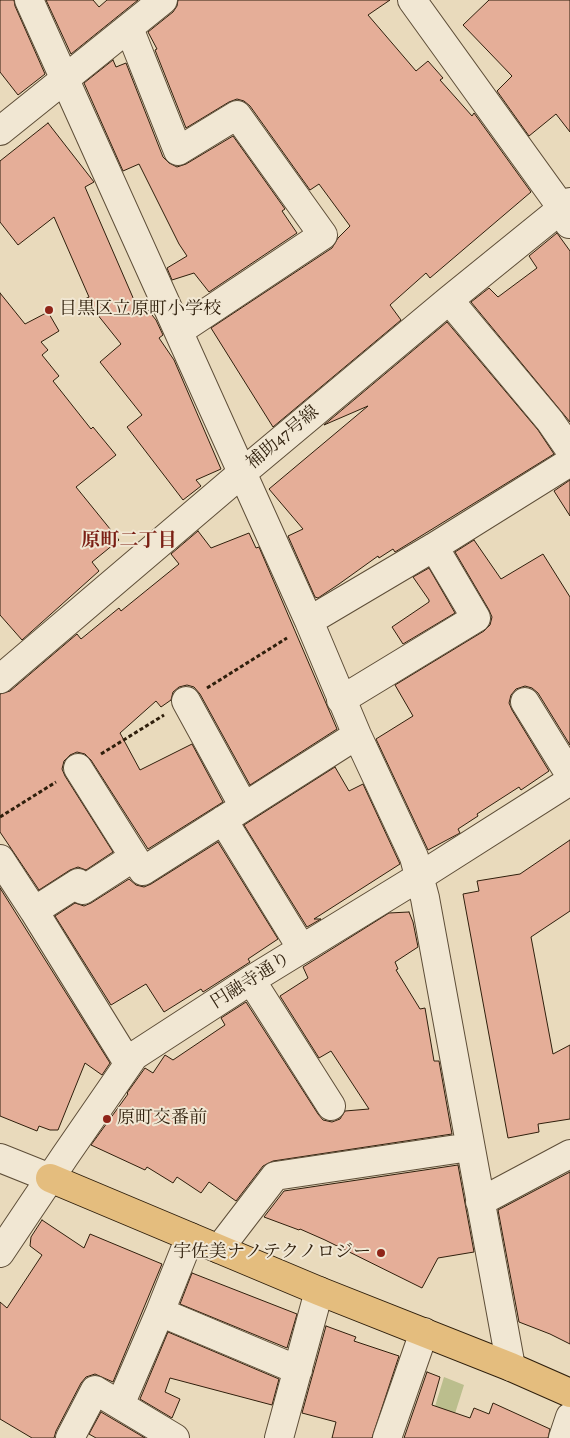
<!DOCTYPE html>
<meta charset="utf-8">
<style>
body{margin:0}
canvas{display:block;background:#e9dabc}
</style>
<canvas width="570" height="1438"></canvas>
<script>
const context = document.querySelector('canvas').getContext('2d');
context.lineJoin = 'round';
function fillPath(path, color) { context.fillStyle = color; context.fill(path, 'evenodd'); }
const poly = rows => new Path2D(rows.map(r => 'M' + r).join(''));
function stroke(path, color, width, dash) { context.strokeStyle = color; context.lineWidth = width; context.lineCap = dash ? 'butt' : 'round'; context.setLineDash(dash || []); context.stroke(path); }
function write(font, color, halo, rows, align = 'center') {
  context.font = font + ' Alegreya,"Noto Serif JP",serif'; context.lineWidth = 4; context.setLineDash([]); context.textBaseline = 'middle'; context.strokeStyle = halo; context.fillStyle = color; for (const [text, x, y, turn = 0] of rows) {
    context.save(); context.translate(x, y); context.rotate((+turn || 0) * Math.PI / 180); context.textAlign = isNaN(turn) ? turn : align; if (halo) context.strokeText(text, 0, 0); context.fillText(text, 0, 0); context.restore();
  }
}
const green = poly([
 [444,1377,464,1385,453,1420,433,1413]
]);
const building = poly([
 [0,0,14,0,15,6,45,74,18,95,0,72,0,0],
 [46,0,93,0,99,7,107,0,138,0,71,54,46,0],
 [178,0,390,0,368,15,416,71,428,61,443,78,440,80,472,116,474,113,531,192,430,278,426,273,390,305,401,320,273,427,211,328,332,248,338,238,350,226,319,184,310,190,250,106,244,101,237,99,229,102,186,128,155,50,157,49,148,32,173,12,177,6,178,0],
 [489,0,570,0,570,132,556,114,529,136,497,91,512,76,463,25,489,0],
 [113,60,116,67,126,63,163,157,169,163,177,167,186,164,233,136,285,209,282,211,297,233,209,292,194,273,172,280,167,268,187,256,179,244,139,164,123,171,84,83,113,60],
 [48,123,94,182,85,187,134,300,140,300,156,320,163,335,159,338,174,360,221,469,196,480,201,486,183,500,127,427,142,415,100,362,121,344,85,299,89,297,54,217,18,245,0,222,0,161,48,123],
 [557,233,570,251,570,422,471,302,489,288,498,297,537,268,529,256,557,233],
 [0,293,25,324,48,312,59,331,41,342,48,350,42,355,59,376,53,381,91,429,93,427,116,455,76,487,119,540,92,562,99,571,22,640,0,615,0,293],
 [447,322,538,430,554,454,395,552,393,549,379,558,378,556,339,584,318,598,315,597,288,536,303,529,269,489,368,406,324,425,447,322],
 [570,480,570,516,554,491,570,480],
 [198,531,211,548,249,533,256,548,259,547,337,729,250,785,200,694,194,687,187,685,179,687,173,692,171,700,161,707,156,701,120,733,140,770,192,744,223,802,148,849,91,760,85,754,77,752,70,755,64,761,62,769,65,776,113,852,86,870,78,867,70,870,39,890,0,832,0,694,10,691,77,634,81,639,119,608,121,611,179,564,171,554,198,531],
 [474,540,501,579,543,554,570,597,570,745,538,693,532,688,525,686,516,689,511,695,509,703,512,710,549,771,521,790,519,787,477,814,478,816,458,829,460,833,428,850,376,739,413,716,395,685,484,631,490,625,492,617,489,610,455,552,474,540],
 [429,568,455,613,403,644,392,627,429,602,429,600,413,577,429,568],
 [335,767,349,791,363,784,400,864,314,919,321,919,307,927,244,825,335,767],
 [570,840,570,911,531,937,553,1054,570,1045,570,1119,538,1124,539,1132,508,1138,463,894,479,891,477,881,520,874,570,840],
 [218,842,278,939,248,959,250,962,203,992,201,989,164,1012,146,984,111,1005,55,916,75,903,84,906,91,903,129,879,136,885,144,887,151,884,218,842],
 [0,888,110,1063,102,1075,85,1063,58,1130,50,1130,39,1126,37,1131,0,1116,0,888],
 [409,912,413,922,418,947,395,962,398,969,396,970,420,1009,425,1008,434,1061,439,1061,452,1134,273,1161,263,1166,236,1201,209,1182,201,1193,177,1177,173,1183,147,1167,145,1170,91,1145,128,1094,127,1093,145,1068,153,1073,165,1055,173,1060,225,1025,221,1018,246,1002,318,1114,323,1120,332,1122,340,1119,345,1111,369,1109,331,1051,319,1058,280,996,308,978,303,967,389,913,409,912],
 [458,1165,474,1252,438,1258,422,1288,325,1240,300,1229,299,1230,264,1217,284,1191,458,1165],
 [570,1172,570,1344,550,1334,519,1322,498,1210,570,1172],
 [42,1220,84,1248,90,1234,162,1264,113,1382,95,1374,86,1377,81,1383,56,1431,54,1438,32,1438,0,1419,0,1302,7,1308,42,1255,30,1246,31,1237,42,1220],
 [192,1273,297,1314,287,1348,180,1304,192,1273],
 [326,1326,356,1337,354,1341,399,1356,372,1438,332,1438,336,1422,302,1413,326,1326],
 [168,1332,279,1379,272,1405,170,1378,165,1392,180,1399,172,1418,140,1399,168,1332],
 [427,1372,440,1377,432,1405,470,1418,474,1408,489,1414,493,1403,550,1429,548,1438,404,1438,427,1372],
 [101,1412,145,1438,96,1438,89,1434,101,1412]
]);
const path = poly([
 [207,688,287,638],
 [101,754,164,715],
 [0,817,56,782]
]);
const minor = poly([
 [29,0,309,621,357,735,414,857,425,898,511,1367],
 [412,0,562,208,569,224],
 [129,28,178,151,237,115,323,235,179,331],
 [0,131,163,0],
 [449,300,550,421,570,450],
 [309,621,434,547,570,462],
 [0,679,242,473,449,300,570,202],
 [341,700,476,618,434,547],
 [186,701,244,807],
 [525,702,570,775],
 [223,820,302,949],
 [134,857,143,871,357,735],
 [0,859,34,911,128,1063],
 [34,911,78,883,83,890,134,857,78,768],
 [251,980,331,1106],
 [0,1158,50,1178],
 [480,1202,570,1154],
 [190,1237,160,1312,298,1370],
 [219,1249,275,1176,470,1147],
 [0,1253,65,1156,134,1056,251,980,419,877,570,781],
 [120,1405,160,1312],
 [70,1438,95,1390,175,1438],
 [279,1438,319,1291],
 [387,1438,424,1332],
 [563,1438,570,1417]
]);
const major = poly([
 [50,1178,319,1291,511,1367,570,1393]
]);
const markers = [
 [49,310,5,"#8f2418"],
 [107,1119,5,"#8f2418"],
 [381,1253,5,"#8f2418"]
];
const poiNames = [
 ["目黒区立原町小学校",59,310],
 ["原町交番前",117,1119],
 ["宇佐美ナノテクノロジー",371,1253,"right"]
];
const streetNames = [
 ["補助47号線",283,438,-40],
 ["円融寺通り",251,981,-32]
];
const neighbourhoodNames = [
 ["原町二丁目",129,541]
];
fillPath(green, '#bbbe8d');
fillPath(building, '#e5ae98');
stroke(building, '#2f1f0c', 1);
stroke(minor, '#5e4e38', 30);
stroke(major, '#2f1f0c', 30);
stroke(path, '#2f1f0c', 3, [4, 2.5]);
stroke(minor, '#f1e7d3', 28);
stroke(major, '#e4bd7e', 28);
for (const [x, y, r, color] of markers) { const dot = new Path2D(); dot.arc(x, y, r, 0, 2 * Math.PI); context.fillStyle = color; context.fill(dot); stroke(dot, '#f1e7d3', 2); }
write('18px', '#2f1f0c', '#f1e7d3', poiNames, 'left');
write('18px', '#2f1f0c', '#f1e7d3', streetNames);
write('bold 19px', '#7a1f14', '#f1e7d3', neighbourhoodNames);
</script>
